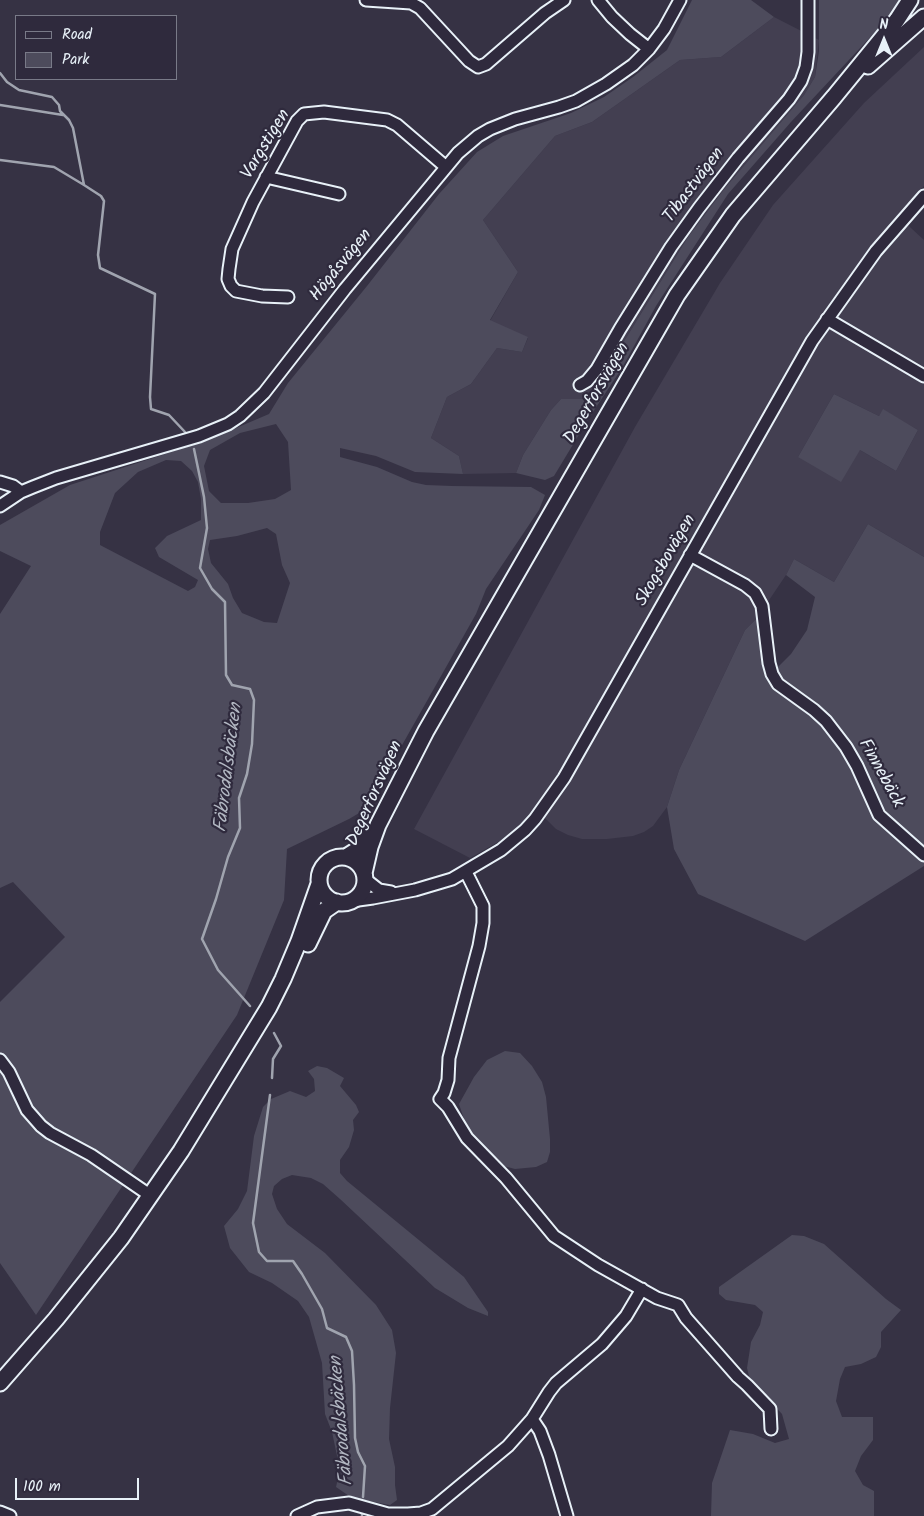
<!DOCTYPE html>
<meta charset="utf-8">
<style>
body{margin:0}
#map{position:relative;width:924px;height:1516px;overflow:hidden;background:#363244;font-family:Kalam,sans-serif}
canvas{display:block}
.legend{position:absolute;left:15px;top:15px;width:162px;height:65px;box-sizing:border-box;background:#2f2a3d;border:1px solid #797a88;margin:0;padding:6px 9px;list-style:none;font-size:15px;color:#e8f1f8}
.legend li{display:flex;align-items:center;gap:10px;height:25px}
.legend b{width:25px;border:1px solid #797a88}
.north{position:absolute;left:859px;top:15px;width:50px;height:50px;-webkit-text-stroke:4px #2f2a3d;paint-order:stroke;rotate:0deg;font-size:14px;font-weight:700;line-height:20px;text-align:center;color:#e8f1f8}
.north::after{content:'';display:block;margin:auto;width:18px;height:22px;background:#e8f1f8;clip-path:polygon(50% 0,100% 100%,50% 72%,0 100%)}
.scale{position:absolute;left:15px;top:1478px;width:124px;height:22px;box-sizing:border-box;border:2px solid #e8f1f8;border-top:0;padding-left:6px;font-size:15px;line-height:18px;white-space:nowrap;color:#e8f1f8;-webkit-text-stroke:4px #2f2a3d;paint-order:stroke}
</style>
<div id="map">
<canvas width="924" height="1516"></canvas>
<ul class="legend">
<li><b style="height:6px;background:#2f2a3d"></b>Road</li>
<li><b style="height:14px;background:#4d4b5c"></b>Park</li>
</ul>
<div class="north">N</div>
<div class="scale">100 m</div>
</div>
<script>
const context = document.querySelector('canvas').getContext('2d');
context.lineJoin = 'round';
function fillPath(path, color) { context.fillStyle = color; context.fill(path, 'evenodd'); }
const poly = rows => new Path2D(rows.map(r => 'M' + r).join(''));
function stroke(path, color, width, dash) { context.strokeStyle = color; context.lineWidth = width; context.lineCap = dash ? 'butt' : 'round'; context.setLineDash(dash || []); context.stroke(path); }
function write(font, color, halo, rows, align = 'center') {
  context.font = font + ' Kalam,sans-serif'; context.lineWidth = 4.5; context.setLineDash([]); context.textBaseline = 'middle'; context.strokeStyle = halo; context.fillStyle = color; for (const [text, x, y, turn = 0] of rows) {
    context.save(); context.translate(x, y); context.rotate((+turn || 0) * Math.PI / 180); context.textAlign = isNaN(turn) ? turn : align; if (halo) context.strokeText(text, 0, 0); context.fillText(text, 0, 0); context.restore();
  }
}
const built = poly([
 [774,17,819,40,815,77,804,95,725,188,688,237,615,356,592,397,584,399,561,399,551,410,523,455,516,473,463,474,459,456,431,438,447,397,471,384,497,348,522,352,528,338,490,321,518,272,483,220,555,136,592,122,680,60,721,57],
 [924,47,924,186,898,216,924,240,924,557,868,524,834,582,794,559,786,575,757,618,745,630,679,770,667,807,653,826,644,832,633,836,607,839,582,839,568,835,556,829,536,809,512,834,470,858,414,829,635,427,720,283,773,205,864,103],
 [834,394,879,416,883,410,918,430,896,471,860,450,798,457]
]);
const green = poly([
 [692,0,751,0,774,17,721,57,680,60,592,122,555,136,483,220,518,272,490,320,528,337,522,352,497,348,471,384,447,397,431,438,459,456,463,474,415,472,376,456,340,448,340,457,377,467,412,482,426,485,452,486,531,487,545,495,539,510,486,589,476,614,366,809,349,819,287,849,284,900,237,1015,36,1315,0,1263,0,1002,65,937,13,882,0,888,0,614,31,566,0,551,0,525,70,485,208,440,269,414,288,383,367,286,439,194,477,152,503,136,571,113,604,97,633,77,667,50],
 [276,424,288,442,291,490,275,499,248,503,221,503,209,491,204,466,210,450,240,433],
 [166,460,181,461,192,471,198,482,201,499,201,520,167,536,155,548,159,557,198,580,195,587,188,591,100,545,100,532,115,493,138,472],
 [267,528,276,534,282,565,290,583,277,623,264,622,242,613,233,598,228,584,211,563,208,549,210,540,237,536],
 [819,0,902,0,890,16,791,122,728,194,656,306,622,368,589,418,554,476,545,480,516,473,523,455,551,410,561,399,584,399,592,396,615,356,688,237,725,188,804,95,815,77,819,51],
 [834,394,879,416,883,409,918,430,896,471,860,450,841,482,798,457],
 [868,524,924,557,924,866,805,941,698,894,674,849,667,807,679,770,745,630,757,618,764,661,772,673,791,654,807,630,815,597,786,575,794,559,834,582],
 [505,1051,520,1053,532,1066,542,1082,546,1097,550,1139,550,1152,547,1162,536,1167,515,1169,500,1165,481,1147,465,1122,459,1104,474,1077,487,1060],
 [317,1066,327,1068,344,1078,340,1086,356,1105,359,1112,353,1120,354,1130,349,1147,340,1160,340,1173,347,1181,464,1277,488,1312,488,1316,468,1308,435,1288,340,1199,323,1184,311,1178,292,1175,282,1179,274,1186,272,1194,277,1209,287,1224,325,1253,376,1305,392,1330,396,1353,390,1408,389,1439,395,1467,395,1485,397,1500,390,1505,352,1498,336,1487,340,1470,332,1432,325,1414,322,1363,309,1317,298,1301,272,1283,249,1272,230,1248,224,1226,238,1209,247,1191,254,1136,263,1107,271,1099,290,1091,306,1097,315,1091,314,1079,308,1071],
 [792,1235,804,1236,824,1244,886,1299,901,1310,881,1332,881,1347,876,1357,861,1364,845,1367,840,1379,836,1401,842,1417,873,1417,873,1440,861,1456,855,1471,863,1485,874,1491,874,1516,711,1516,712,1483,730,1430,753,1434,775,1443,789,1439,782,1414,750,1380,747,1368,751,1342,760,1325,763,1312,755,1305,726,1300,719,1294,719,1287]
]);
const stream = poly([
 [0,73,7,82,19,90,52,97,59,105,60,111,69,120,73,128,84,185],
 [0,105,63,115],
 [0,160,54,167,84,185,101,196,104,201,98,255,100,268,155,294,150,397,151,409,169,415,185,432],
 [194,449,204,497,207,528,200,568,212,589,225,602,226,675,232,685,250,689,254,700,252,744,247,774,239,798,240,828,228,857,216,899,202,939,218,970,250,1006],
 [272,1078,273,1059,281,1046,274,1033],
 [270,1095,253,1223,259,1252,267,1261,293,1261,302,1274,322,1309,327,1328,346,1337,352,1351,354,1385,355,1438,358,1452,365,1466,363,1497],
 [362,1516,362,1514]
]);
const minor = poly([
 [366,0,411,3,420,8,469,61,478,67,486,64,545,13,564,0],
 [598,0,612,17,630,34,649,49],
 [266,177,339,194],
 [288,297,262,296,236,291,231,286,228,279,229,269,232,249,253,202,297,121,304,114,324,112,387,120,397,125,446,167],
 [827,319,924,376],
 [580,385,587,381,597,369,620,329,671,247,699,208,738,158,789,99,801,81,806,67,808,52,808,0],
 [0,482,13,486,21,492],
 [0,506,21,492,33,487,56,478,199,436,228,424,240,416,264,393,345,289,458,153,478,136,490,129,515,119,559,107,576,101,606,84,633,65,649,49,664,29,680,0],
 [690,555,745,585,755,593,762,606,769,663,772,674,778,684,814,710,826,721,846,747,857,766,879,815,924,855],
 [466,872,483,906,483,923,479,946,449,1058,448,1080,444,1093,440,1099,448,1107,467,1138,506,1178,554,1236,598,1265,657,1298,678,1305,686,1318,738,1377,747,1385,770,1409,771,1429],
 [365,879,379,890,391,892],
 [351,901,373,898,415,890,452,879,501,850,525,830,535,819,564,778,812,341,876,251,924,196],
 [0,1060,9,1072,27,1110,41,1126,50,1133,91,1155,151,1196],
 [532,1419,540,1431,549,1455,567,1516],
 [0,1512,10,1516],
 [297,1516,317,1507,349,1503,388,1514,408,1514,421,1513,432,1509,508,1446,532,1419,549,1392,556,1383,602,1344,626,1316,642,1289]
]);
const major = poly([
 [868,66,924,17],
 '319 880a23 23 0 1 1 46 0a23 23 0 1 1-46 0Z',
 [346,857,360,848,369,833],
 [364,873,370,847,378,825,426,731,677,295,733,215,834,97,897,20,910,0],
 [308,944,324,911,337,902],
 [0,1383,56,1319,121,1238,181,1151,269,1007,283,979,299,941,319,884]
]);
const streetNames = [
 ["Vargstigen",267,145,-59],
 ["Tibastvägen",695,186,-53],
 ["Högåsvägen",342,266,-51],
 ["Degerforsvägen",598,394,-60],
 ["Skogsbovägen",667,561,-60],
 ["Finnebäck",880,774,61],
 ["Degerforsvägen",376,794,-66]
];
const waterNames = [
 ["Fäbrodalsbäcken",230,768,-83],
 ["Fäbrodalsbäcken",343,1421,-95]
];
fillPath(built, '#433f51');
fillPath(green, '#4d4b5c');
stroke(stream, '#a0a4af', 2.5);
stroke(minor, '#e8f1f8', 15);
stroke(major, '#e8f1f8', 19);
stroke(minor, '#2f2a3d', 11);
stroke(major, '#2f2a3d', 15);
write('18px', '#e8f1f8', '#2f2a3d', streetNames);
write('italic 19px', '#b2b7c2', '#2f2a3d', waterNames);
</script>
